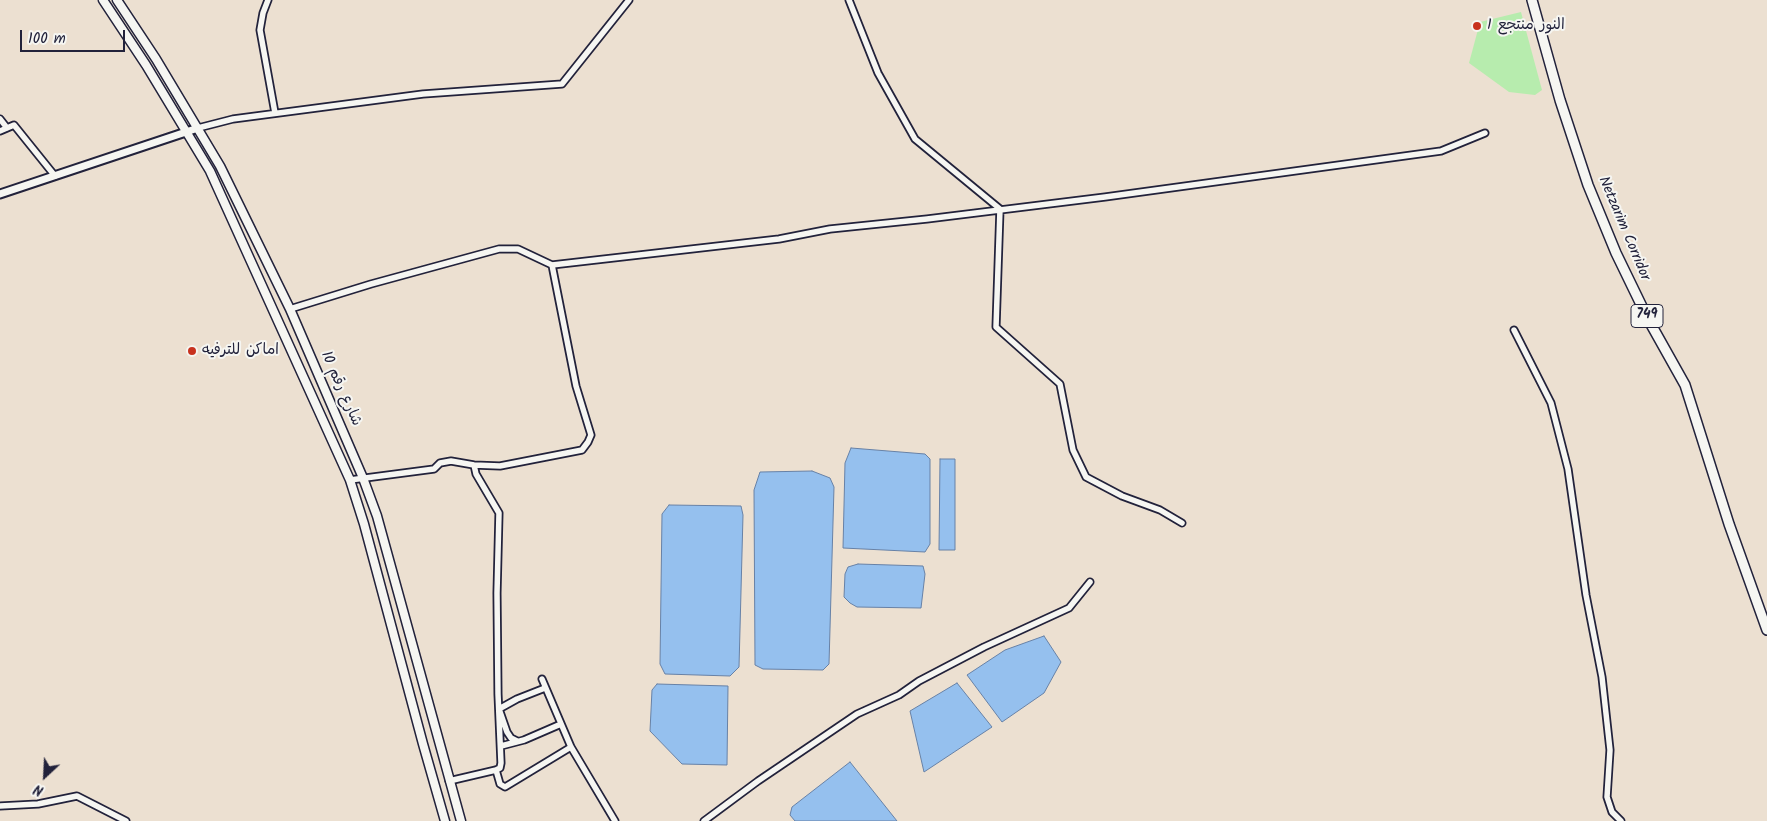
<!DOCTYPE html>
<meta charset="utf-8">
<style>
body{margin:0}
#map{position:relative;width:1767px;height:821px;overflow:hidden;background:#ece0d1;font-family:Kalam,sans-serif}
canvas{display:block}
.north{position:absolute;left:20px;top:751px;width:50px;height:50px;-webkit-text-stroke:4px #f6f6f2;paint-order:stroke;rotate:205deg;font-size:14px;font-weight:700;line-height:20px;text-align:center;color:#22223b}
.north::after{content:'';display:block;margin:auto;width:18px;height:22px;background:#22223b;clip-path:polygon(50% 0,100% 100%,50% 72%,0 100%)}
.scale{position:absolute;left:20px;top:30px;width:105px;height:22px;box-sizing:border-box;border:2px solid #22223b;border-top:0;padding-left:6px;font-size:15px;line-height:18px;white-space:nowrap;color:#22223b;-webkit-text-stroke:4px #f6f6f2;paint-order:stroke}
</style>
<div id="map">
<canvas width="1767" height="821"></canvas>
<div class="north">N</div>
<div class="scale">100 m</div>
</div>
<script>
const context = document.querySelector('canvas').getContext('2d');
context.lineJoin = 'round';
function fillPath(path, color) { context.fillStyle = color; context.fill(path, 'evenodd'); }
const poly = rows => new Path2D(rows.map(r => 'M' + r).join(''));
function stroke(path, color, width, dash) { context.strokeStyle = color; context.lineWidth = width; context.lineCap = dash ? 'butt' : 'round'; context.setLineDash(dash || []); context.stroke(path); }
function write(font, color, halo, rows, align = 'center') {
  context.font = font + ' Kalam,"Playpen Sans Arabic",sans-serif'; context.lineWidth = 4; context.setLineDash([]); context.textBaseline = 'middle'; context.strokeStyle = halo; context.fillStyle = color; for (const [text, x, y, turn = 0] of rows) {
    context.save(); context.translate(x, y); context.rotate((+turn || 0) * Math.PI / 180); context.textAlign = isNaN(turn) ? turn : align; if (halo) context.strokeText(text, 0, 0); context.fillText(text, 0, 0); context.restore();
  }
}
const green = poly([
 [1521,12,1542,90,1535,95,1509,92,1469,63,1480,22]
]);
const water = poly([
 [851,448,925,454,930,459,930,544,925,552,843,548,845,463,851,448],
 [940,459,955,459,955,550,939,550,940,459],
 [812,471,830,478,834,487,829,664,823,670,763,669,755,665,754,490,760,472,812,471],
 [669,505,741,506,743,515,739,667,730,676,665,674,660,664,662,514,669,505],
 [858,564,923,566,925,574,921,608,857,607,850,603,844,597,845,574,848,567,858,564],
 [1044,636,1061,662,1044,693,1002,722,967,675,1005,650,1044,636],
 [957,683,992,727,924,772,910,711,957,683],
 [657,684,728,686,727,765,682,764,650,731,652,690,657,684],
 [850,762,897,821,795,821,790,815,792,807,850,762]
]);
const minor = poly([
 [268,0,263,13,260,30,275,113],
 [849,0,878,73,915,139,1000,209,996,327,1060,384,1073,450,1086,477,1122,496,1160,510,1182,523],
 [0,119,7,128],
 [198,128,233,119,423,94,562,84,629,0],
 [0,131,14,125,55,176],
 [290,309,371,284,499,249,518,249,552,265,779,239,830,229,927,219,1105,197,1441,151,1485,133],
 [1514,330,1551,403,1568,469,1586,595,1602,677,1610,750,1607,797,1612,812,1621,821],
 [350,480,434,469,440,463,451,461,474,465,500,466,582,450,588,442,591,435,576,386,552,265],
 [542,679,571,747,615,821],
 [517,741,511,738,507,732,499,709,517,699,545,688],
 [501,746,524,740,561,724],
 [496,770,500,784,505,787,571,747],
 [449,781,496,770,500,768,501,763,498,694,497,593,499,513,476,474,474,465],
 [0,806,38,804,77,796,126,821],
 [704,821,758,781,857,714,899,695,919,681,984,647,1069,608,1090,582]
]);
const tertiary = poly([
 [0,194,198,128]
]);
const secondary = poly([
 [103,0,146,65,210,171,350,480,364,524,423,744,445,821],
 [117,0,156,59,220,166,290,309,363,478,377,516,461,821]
]);
const primary = poly([
 [1532,0,1560,100,1588,185,1616,253,1648,319,1685,385,1729,524,1767,630]
]);
const markers = [
 [1477,26,5,"#c8321e"],
 [192,351,5,"#c8321e"]
];
const shields = [
 [1647,316,32]
];
const shieldNames = [
 ["749",1647,316]
];
const poiNames = [
 ["1 النور منتجع",1487,26],
 ["اماكن للترفيه",202,351]
];
const streetNames = [
 ["Netzarim Corridor",1623,229,67],
 ["شارع رقم 10",340,389,66]
];
fillPath(green, '#b7ecae');
fillPath(water, '#95c0ee');
stroke(water, '#6781a6', 1);
stroke(minor, '#22223b', 9);
stroke(tertiary, '#22223b', 11);
stroke(secondary, '#22223b', 11);
stroke(primary, '#22223b', 12);
stroke(minor, '#f6f6f2', 5.5);
stroke(tertiary, '#f6f6f2', 7);
stroke(secondary, '#f6f6f2', 8);
stroke(primary, '#f6f6f2', 9);
for (const [x, y, r, color] of markers) { const dot = new Path2D(); dot.arc(x, y, r, 0, 2 * Math.PI); context.fillStyle = color; context.fill(dot); stroke(dot, '#f6f6f2', 2); }
for (const [x, y, w] of shields) { const box = new Path2D(); box.roundRect(x - w / 2, y - 11.5, w, 23, 4); context.fillStyle = '#f6f6f2'; context.fill(box); stroke(box, '#22223b', 1); }
write('bold 14px', '#22223b', null, shieldNames);
write('15px', '#22223b', '#f6f6f2', poiNames, 'left');
write('15px', '#22223b', '#f6f6f2', streetNames);
</script>
